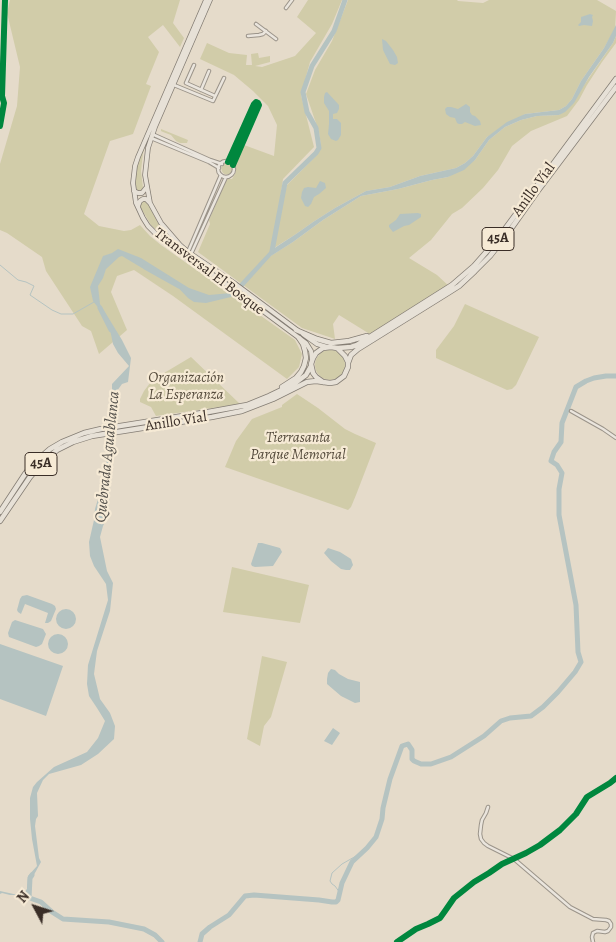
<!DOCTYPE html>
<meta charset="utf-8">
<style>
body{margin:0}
#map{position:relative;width:616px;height:942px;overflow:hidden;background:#e5dbca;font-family:Alegreya,serif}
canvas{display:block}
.north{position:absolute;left:10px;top:882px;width:50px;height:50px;-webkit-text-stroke:4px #f6ead5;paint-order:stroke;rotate:310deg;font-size:14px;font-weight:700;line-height:20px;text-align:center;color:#3a2e27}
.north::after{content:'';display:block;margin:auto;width:18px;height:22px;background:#3a2e27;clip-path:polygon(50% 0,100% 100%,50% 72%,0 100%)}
</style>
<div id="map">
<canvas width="616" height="942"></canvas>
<div class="north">N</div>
</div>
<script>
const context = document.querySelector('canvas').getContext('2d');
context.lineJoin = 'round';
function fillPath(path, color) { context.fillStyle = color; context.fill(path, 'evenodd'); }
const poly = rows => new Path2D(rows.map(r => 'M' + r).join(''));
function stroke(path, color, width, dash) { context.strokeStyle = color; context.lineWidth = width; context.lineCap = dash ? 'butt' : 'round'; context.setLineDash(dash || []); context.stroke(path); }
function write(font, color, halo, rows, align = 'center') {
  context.font = font + ' Alegreya,serif'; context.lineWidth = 4.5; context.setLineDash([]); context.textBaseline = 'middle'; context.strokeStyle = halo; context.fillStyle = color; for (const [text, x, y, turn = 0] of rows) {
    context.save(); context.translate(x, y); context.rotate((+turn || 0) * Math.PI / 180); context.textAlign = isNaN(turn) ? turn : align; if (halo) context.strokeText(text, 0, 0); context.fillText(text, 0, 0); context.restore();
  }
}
const green = poly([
 [10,0,180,0,173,23,184,38,180,47,163,25,148,37,159,52,146,84,151,86,133,134,110,141,84,214,99,226,124,231,131,230,140,225,150,236,161,245,295,340,302,354,299,367,287,379,173,296,134,270,117,276,111,292,127,330,99,354,91,331,82,326,46,271,42,257,7,233,0,230,0,164,17,106,20,67,7,13],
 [308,0,342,0,332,24,310,62,301,95,314,147,283,179,276,228,287,185,316,156,321,146,319,132,306,94,315,70,332,41,348,0,457,0,458,1,483,3,489,0,597,0,616,11,615,29,604,48,581,81,572,99,566,106,559,110,525,114,487,137,473,156,465,163,456,168,420,176,390,187,366,191,335,208,313,222,296,234,274,248,273,247,269,257,293,242,323,220,361,196,398,189,432,180,448,177,475,160,489,140,505,127,521,120,537,116,559,115,582,88,613,43,616,36,616,43,602,62,587,85,579,100,567,116,531,131,512,146,498,170,483,188,462,208,452,214,431,240,409,258,437,275,450,287,373,336,339,315,333,324,335,339,302,328,198,252,210,224,209,220,227,179,232,179,236,172,236,165,244,145,274,156,277,125,268,106,253,91,234,75,200,59,207,43,229,53,247,55,246,65,252,65,251,54,258,53,259,58,270,56,270,62,255,66,262,67,295,56,316,33,297,17],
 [161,129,188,140,187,143,180,143,176,141,171,135,163,132,161,131],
 [150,133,143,153,141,171,143,188,140,191,137,190,136,187,135,179,137,166,140,154],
 '221.5 169a5.5 5.5 0 1 1 11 0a5.5 5.5 0 1 1-11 0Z',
 [144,200,147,201,159,225,163,229,177,244,191,257,173,245,151,225,141,208,141,203],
 [465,304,539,337,516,385,512,389,507,390,436,358,436,350,454,326],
 '315 365a15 15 0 1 1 30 0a15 15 0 1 1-30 0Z',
 [191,357,240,404,156,416,151,407,140,402,140,399,144,391,150,383,159,376],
 [297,394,318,408,345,429,355,434,376,443,356,495,351,507,348,510,225,467,236,441,252,419,282,407,282,405],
 [232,567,309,585,300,623,223,612],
 [262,656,287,662,271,717,264,726,260,746,247,739]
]);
const water = poly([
 [590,14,593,15,592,17,593,21,592,26,584,25,579,26,578,25,581,22,581,17],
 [616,25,616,36,613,43,589,77,574,103,565,112,559,115,537,116,521,120,505,127,489,140,475,160,464,170,448,177,432,180,398,189,361,196,323,220,293,242,271,256,235,296,206,303,194,302,188,298,168,277,156,272,142,268,122,256,119,257,106,269,103,278,98,286,100,304,122,340,131,358,128,382,122,384,117,391,108,516,103,526,100,537,107,571,113,583,110,611,97,651,94,674,100,699,110,713,115,726,114,739,98,754,81,765,49,774,43,780,37,793,38,816,36,819,35,826,39,858,41,862,30,882,30,896,28,895,25,897,19,897,15,895,10,895,2,893,0,894,0,891,18,895,23,894,27,889,28,876,37,866,32,839,30,819,30,798,33,787,37,782,54,767,87,752,98,738,105,721,97,708,89,696,87,684,88,665,108,600,106,584,94,566,90,556,89,542,94,520,95,509,105,476,112,411,112,384,129,366,118,353,113,344,109,325,103,314,93,301,90,287,103,256,112,253,118,249,141,258,189,288,209,295,231,293,270,251,296,234,313,222,335,208,366,191,390,187,420,176,456,168,465,163,473,156,487,137,507,122,525,114,559,110,566,106,572,99,581,81,604,48],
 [382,39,386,41,393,50,397,57,398,63,395,65,390,64,383,50],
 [327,92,339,105,339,109,337,113,333,114,333,119,337,119,341,123,341,135,338,140,336,141,331,139,328,134,329,124,329,111,324,103,324,97,325,93],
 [466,104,470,107,470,112,472,115,475,116,480,121,481,125,475,126,465,122,462,124,459,124,457,123,455,118,450,117,446,114,445,109,447,107,451,107,458,109],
 [320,181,325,183,326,188,319,194,314,197,311,204,308,207,305,206,301,198,302,192,304,188,308,187,316,188],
 [418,213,421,214,421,217,409,225,404,226,393,232,389,227,389,225,396,220,400,214],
 [258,543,262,543,280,548,282,552,273,566,255,567,252,566,251,564],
 [328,548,340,552,351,559,353,565,350,570,346,570,341,569,331,561,324,553],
 [27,595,52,604,55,606,56,609,51,621,48,623,45,623,48,613,25,604,21,614,18,612,17,610,20,599,22,596],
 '56 619a10 10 0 1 1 20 0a10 10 0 1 1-20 0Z',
 [15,620,43,629,46,634,42,644,39,646,36,647,9,637,8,633,12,622],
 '48 644a10 10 0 1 1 20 0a10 10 0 1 1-20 0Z',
 [0,644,63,666,46,716,0,699],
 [331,669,335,670,339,674,348,679,360,682,360,702,355,703,341,696,327,684,327,679,328,673],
 [333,728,340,733,332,745,324,741]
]);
const stream = poly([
 [0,265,18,280,26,282,34,286,30,295,52,310,61,314,73,314,94,302],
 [340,893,335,886,332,884,330,881,332,873,342,864,363,852]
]);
const river = poly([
 [272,251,285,183,316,153,319,148,316,128,307,112,303,92,312,66,334,31,345,0],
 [145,267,179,286],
 [100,308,111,330],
 [113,437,116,416,116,393],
 [27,897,41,902,52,912,63,919,109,922,144,929,155,935,162,942],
 [29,898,30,878,32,875],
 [200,942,202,934,210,927,229,915,245,896,254,895,319,900,332,902,336,902,338,900,342,883,352,862,367,848,376,837,382,819,383,808,390,779,402,746,408,744,412,750,412,759,414,761,421,764,431,764,451,757,484,736,501,721,510,718,531,716,543,707,558,692,575,672,581,662,578,652,576,605,559,515,559,489,562,473,557,465,551,461,554,452,561,442,562,423,576,387,586,381,594,378,606,376,616,376]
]);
const street = poly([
 [286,8,292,0],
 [256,24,276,39],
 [248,36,259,35,263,34,266,31],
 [194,65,186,83,215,96],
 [174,85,213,101,224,78],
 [201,90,209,71],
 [0,126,4,103,2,96,5,0],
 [152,134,210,160,222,164],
 [151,138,209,162,219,168],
 '218 169a8 8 0 1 1 16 0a8 8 0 1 1-16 0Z',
 [228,162,254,104,256,102,258,103,259,105,233,165],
 [188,252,221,175],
 [191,254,226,177],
 [571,411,603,429,616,438],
 [488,807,486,813,482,820,481,825,480,834,481,839,484,843,488,846,514,859,570,907,593,919,606,920,609,921,611,924,611,927,608,931,605,932,597,931,593,933,592,937,593,942],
 [397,942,416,929,428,924,440,918,445,911,454,898,474,882,489,873,502,864,526,853,540,845,560,830,576,814,587,797,610,783,616,778]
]);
const primary = poly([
 [206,0,138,157,135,166,133,183,136,203,143,218,148,226,160,238,240,294,306,343,311,351,312,359],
 [210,0,155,127,148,148,145,175,150,203,161,223,180,245,188,252,234,283,297,330],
 [134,191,138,193,142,193,146,188],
 [138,206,140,201,143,199,146,199,150,203],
 [303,334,317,344,327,347]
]);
const highway = poly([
 [296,330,317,339,331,343,349,341,367,336],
 [338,348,351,347,357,345,452,285,474,266,496,241,616,79],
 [348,363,351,355,358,349,448,293,459,286,475,271,490,256,508,233,537,192,616,87],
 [282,387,296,378,301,372,304,366,306,358,305,351,303,344,299,338],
 [0,512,25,474,34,463,50,449,62,442,84,433,101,429,208,412,247,405,269,396,294,384,306,375,311,366],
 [0,521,30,477,42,463,57,450,73,442,92,436,212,417,242,411,273,399,307,382,316,381,330,383,336,382,344,376,348,367,348,362,345,356,337,348,331,347,323,348,316,353,313,358,311,364,313,373,316,377,323,382]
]);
const cycleway = poly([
 [0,126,4,103,2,96,5,0],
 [228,162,254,104,256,102,258,103,259,105,233,165],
 [397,942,416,929,428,924,440,918,445,911,454,898,474,882,489,873,502,864,526,853,540,845,560,830,576,814,587,797,610,783,616,778]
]);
const shields = [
 [498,239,32],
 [41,464,32]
];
const shieldNames = [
 ["45A",498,239],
 ["45A",41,464]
];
const streetNames = [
 ["Anillo Víal",534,190,-54],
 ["Transversal El Bosque",209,272,37],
 ["Anillo Víal",176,422,-9]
];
const parkNames = [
 ["Organización",186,378],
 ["La Esperanza",186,395],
 ["Tierrasanta",298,438],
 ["Parque Memorial",298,455]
];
const waterNames = [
 ["Quebrada Aguablanca",108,457,-84]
];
fillPath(green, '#d1cca9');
fillPath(water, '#b5c3c1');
stroke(stream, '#b5c3c1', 1);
stroke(river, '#b5c3c1', 5);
stroke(street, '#9b948a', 4.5);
stroke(primary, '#847d74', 5.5);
stroke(highway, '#847d74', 6);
stroke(street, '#eae5dd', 2.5);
stroke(primary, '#e7e1d7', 4);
stroke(highway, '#e7e1d7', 4.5);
stroke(cycleway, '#00873e', 6);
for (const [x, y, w] of shields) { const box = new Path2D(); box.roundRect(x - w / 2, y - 11.5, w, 23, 4); context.fillStyle = '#f6ead5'; context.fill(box); stroke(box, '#3a2e27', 1); }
write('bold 14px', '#3a2e27', null, shieldNames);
write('15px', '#3a2e27', '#f6ead5', streetNames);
write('italic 15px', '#554b3c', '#f6ead5', parkNames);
write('italic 16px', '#54514c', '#f6ead5', waterNames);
</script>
